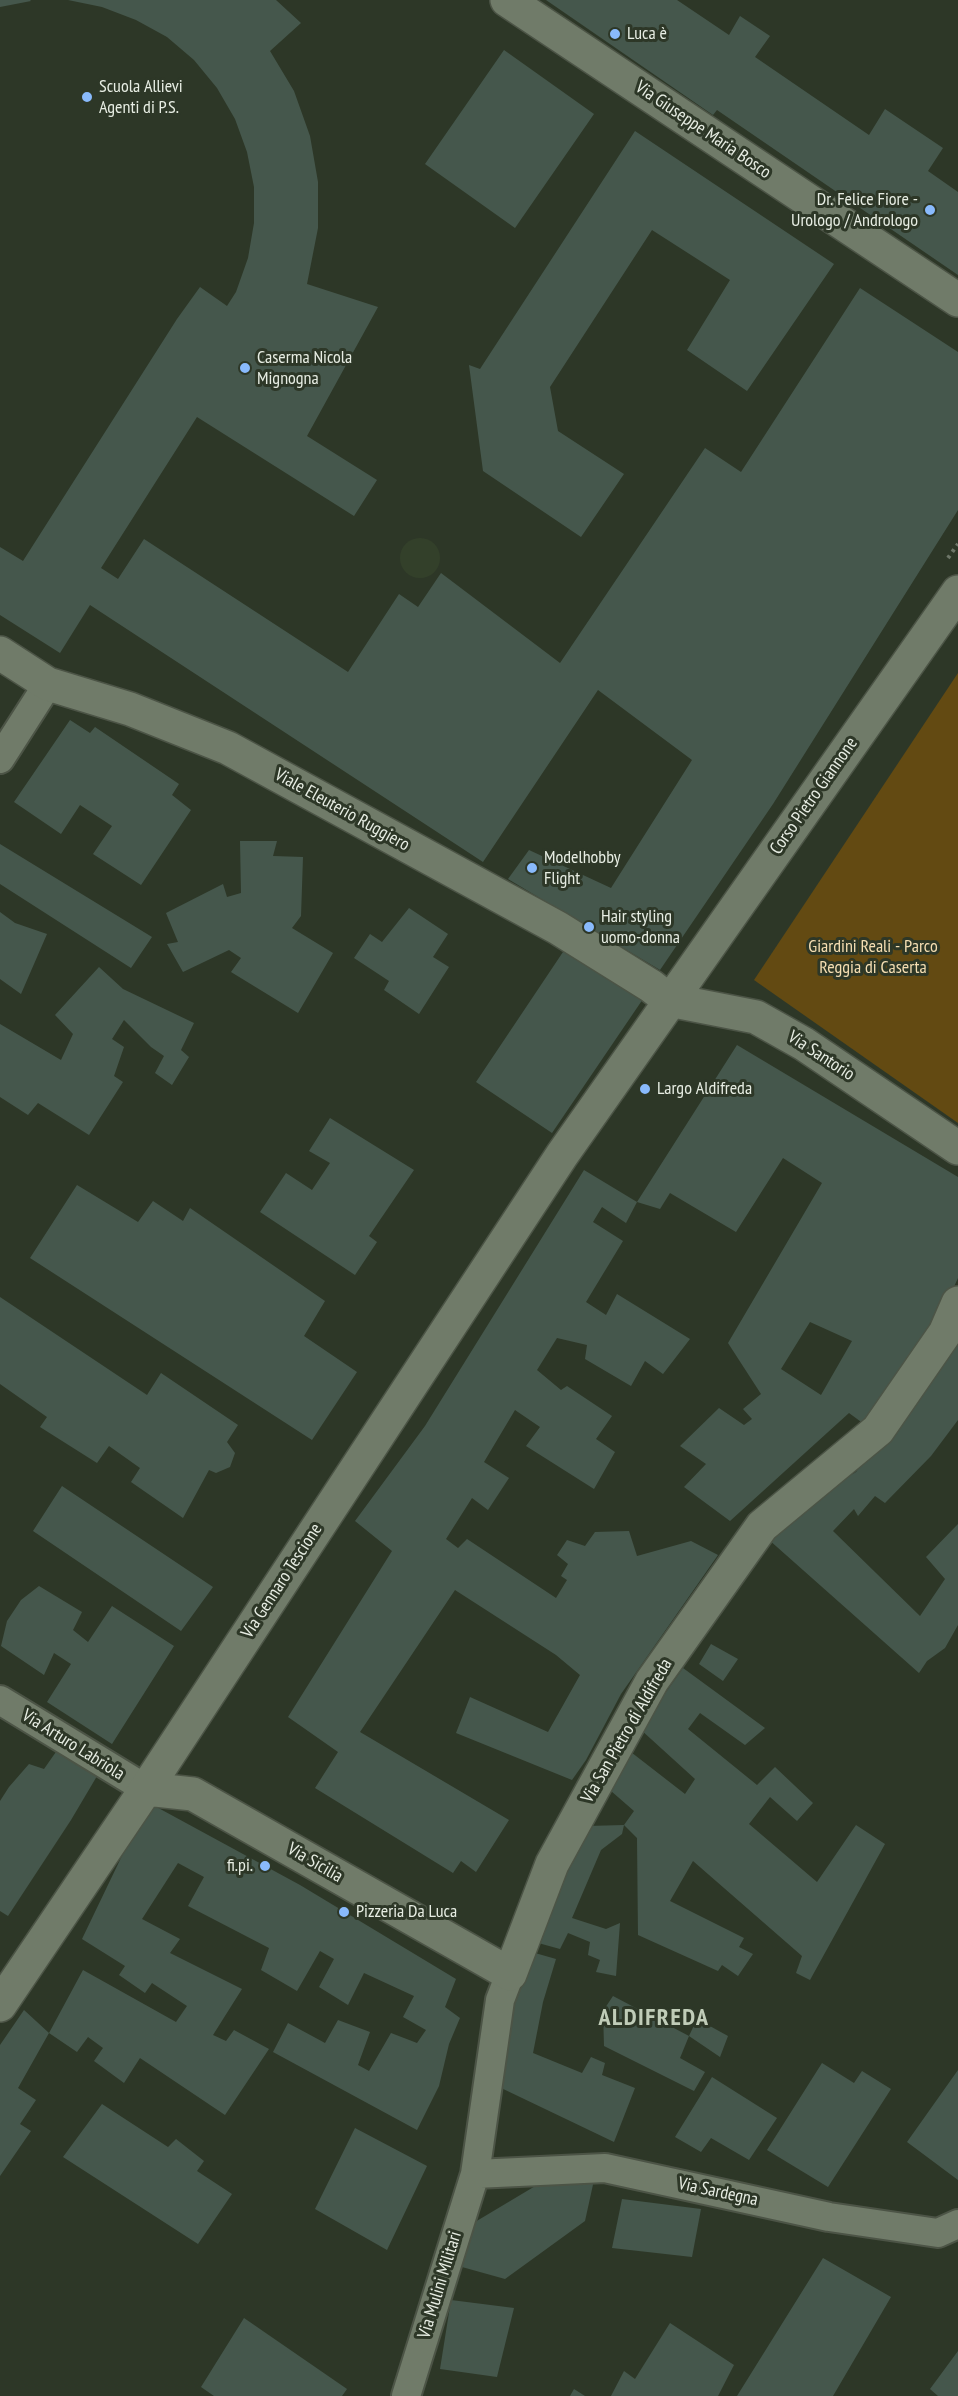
<!DOCTYPE html>
<meta charset="utf-8">
<style>
body{margin:0}
canvas{display:block;background:#2d3727}
</style>
<canvas width="958" height="2396"></canvas>
<script>
const context = document.querySelector('canvas').getContext('2d');
context.lineJoin = 'round';
function fillPath(path, color) { context.fillStyle = color; context.fill(path, 'evenodd'); }
const poly = rows => new Path2D(rows.map(r => 'M' + r).join(''));
function stroke(path, color, width, dash) { context.strokeStyle = color; context.lineWidth = width; context.lineCap = dash ? 'butt' : 'round'; context.setLineDash(dash || []); context.stroke(path); }
function write(font, color, halo, rows, align = 'center') {
  context.font = font + ' "PT Sans Narrow",sans-serif'; context.lineWidth = 6; context.setLineDash([]); context.textBaseline = 'middle'; context.strokeStyle = halo; context.fillStyle = color; for (const [text, x, y, turn = 0] of rows) {
    context.save(); context.translate(x, y); context.rotate((+turn || 0) * Math.PI / 180); context.textAlign = isNaN(turn) ? turn : align; if (halo) context.strokeText(text, 0, 0); context.fillText(text, 0, 0); context.restore();
  }
}
const built = poly([
 '400 558a20 20 0 1 1 40 0a20 20 0 1 1-40 0Z'
]);
const green = poly([
 [958,673,958,1123,754,980]
]);
const building = poly([
 [0,0,30,0,31,1,0,7],
 [68,0,276,0,301,23,270,51,294,91,310,136,318,182,318,228,307,284,378,307,307,436,377,480,354,516,197,417,101,568,118,579,144,539,348,672,399,594,418,607,441,573,560,663,705,448,741,472,860,288,958,352,958,510,773,804,660,970,508,879,529,850,611,888,692,760,598,690,483,862,90,605,60,653,0,615,0,547,23,561,177,319,200,287,227,306,236,292,248,258,254,223,254,187,247,152,235,119,217,88,194,60,167,37,136,20,102,7],
 [546,0,677,0,729,35,740,16,770,36,755,57,869,135,885,109,943,148,928,171,958,192,958,275,717,110,713,115],
 [504,50,594,114,515,228,425,164],
 [635,131,834,264,747,391,687,350,730,280,652,230,550,387,558,431,624,474,581,537,483,471,469,365,480,369],
 [70,720,90,733,95,727,179,784,172,795,191,810,141,885,93,854,112,826,80,805,61,834,14,802],
 [240,841,277,841,273,856,303,857,301,916,292,928,333,953,298,1013,231,972,241,958,229,950,183,972,167,944,178,942,166,913,223,884,227,897,241,893],
 [0,844,152,937,131,968,0,884],
 [409,908,448,934,433,957,449,967,419,1014,384,990,389,981,354,958,370,934,382,942],
 [0,912,15,923,47,934,21,994,0,979],
 [565,949,645,996,552,1133,476,1082],
 [99,967,123,989,194,1023,181,1050,189,1057,172,1085,155,1073,164,1056,151,1047,124,1020,112,1039,124,1047,114,1076,123,1082,89,1135,38,1103,28,1115,0,1097,0,1024,61,1060,73,1034,55,1015],
 [737,1045,958,1177,958,1278,936,1326,868,1427,849,1413,730,1521,684,1487,706,1464,680,1446,719,1408,744,1425,752,1419,743,1409,761,1394,728,1343,822,1183,783,1158,736,1232,670,1193,660,1209,637,1202],
 [810,1322,852,1341,821,1395,781,1369],
 [330,1118,414,1170,369,1236,377,1242,355,1275,260,1212,286,1173,312,1190,330,1163,309,1151],
 [584,1170,637,1202,626,1223,602,1207,593,1222,623,1241,586,1302,606,1315,617,1294,690,1339,663,1374,645,1361,631,1386,585,1359,587,1345,557,1338,537,1370,561,1390,567,1386,612,1416,596,1439,615,1452,594,1489,526,1446,540,1427,515,1410,484,1462,509,1478,488,1510,472,1498,446,1539,458,1548,467,1539,556,1598,567,1580,561,1576,568,1564,557,1555,567,1540,585,1546,595,1532,629,1531,637,1556,691,1541,718,1555,621,1694,586,1760,572,1780,456,1733,470,1697,548,1732,580,1675,556,1655,455,1590,360,1732,509,1820,476,1872,461,1861,453,1873,315,1788,338,1752,288,1717,392,1551,355,1521,425,1426],
 [77,1185,138,1222,153,1201,183,1221,190,1208,325,1301,304,1336,357,1372,312,1440,30,1258],
 [0,1297,147,1395,161,1373,238,1425,227,1442,235,1453,230,1467,216,1473,209,1470,183,1518,131,1482,140,1468,109,1446,97,1463,40,1427,47,1417,0,1384],
 [958,1331,958,1420,931,1456,885,1503,875,1496,858,1516,854,1509,833,1531,920,1616,945,1579,926,1557,958,1524,958,1625,945,1648,927,1661,919,1673,768,1539,832,1486,856,1472],
 [62,1486,213,1587,181,1631,33,1531],
 [39,1586,82,1612,73,1630,88,1642,112,1606,174,1646,112,1744,47,1702,71,1664,54,1653,44,1675,1,1646,7,1621,21,1600],
 [711,1644,738,1659,723,1681,699,1664],
 [683,1668,765,1728,745,1745,700,1713,688,1729,757,1785,775,1767,813,1803,797,1821,770,1797,749,1824,817,1882,856,1825,885,1844,810,1980,796,1973,802,1956,693,1861,670,1901,744,1938,739,1947,753,1954,738,1976,722,1965,718,1971,638,1935,637,1838,624,1825,622,1834,601,1850,572,1918,606,1929,620,1923,616,1976,596,1972,600,1960,588,1955,590,1942,568,1933,560,1949,531,1941,588,1826,624,1825,634,1811,603,1784,627,1749,685,1794,695,1779,640,1729],
 [58,1749,100,1771,71,1820,8,1916,0,1911,0,1801,9,1787,29,1764,44,1769],
 [151,1804,300,1885,456,1979,445,2007,460,2018,449,2044,439,2086,417,2130,273,2052,288,2023,325,2043,338,2020,370,2032,358,2065,369,2071,391,2033,417,2043,426,2030,403,2017,414,1996,364,1973,348,2005,319,1987,334,1959,320,1951,297,1991,261,1970,269,1948,188,1906,204,1877,178,1863,142,1919,180,1939,170,1953,242,1989,213,2035,226,2041,234,2030,269,2049,225,2115,140,2058,124,2083,94,2061,103,2048,88,2037,77,2052,49,2033,18,2088,36,2100,20,2124,31,2131,0,2176,0,2045,24,2010,49,2033,83,1970,176,2022,187,2006,152,1983,145,1993,119,1975,125,1966,82,1939,131,1837],
 [528,1951,556,1959,543,2002,533,2053,582,2073,591,2057,605,2063,602,2075,635,2088,614,2142,497,2086,499,2038],
 [613,1996,689,2036,680,2058,705,2072,694,2091,604,2046,603,2011],
 [697,2019,728,2036,720,2057,689,2036],
 [822,2063,854,2083,862,2071,891,2089,828,2187,767,2150],
 [958,2070,958,2180,907,2142],
 [712,2077,777,2118,749,2160,711,2138,701,2152,675,2137],
 [102,2104,168,2147,176,2139,204,2161,197,2171,232,2194,198,2244,63,2157],
 [355,2128,427,2166,387,2250,315,2209],
 [547,2179,594,2180,585,2221,505,2279,462,2267,470,2225],
 [622,2199,701,2209,692,2257,612,2248],
 [823,2258,891,2297,833,2396,737,2396],
 [451,2300,514,2308,497,2377,440,2369],
 [244,2318,347,2389,342,2396,214,2396,201,2387],
 [670,2323,734,2365,718,2396,611,2396,624,2371,635,2379],
 [958,2351,958,2396,938,2396,930,2389],
 [574,2389,585,2396,570,2396]
]);
const path = poly([
 [948,558,958,544]
]);
const street = poly([
 [0,759,48,684],
 [0,1700,146,1789],
 [475,2174,605,2168,829,2217,938,2233,958,2224],
 [406,2396,475,2174,500,2000,510,1974]
]);
const secondary = poly([
 [507,0,958,300],
 [0,653,48,684,130,709,228,748,558,928,651,986,669,1000,756,1017,804,1044,958,1148],
 [146,1789,193,1794,510,1974,552,1864,652,1681,762,1526,878,1430,945,1333,958,1303],
 [0,2005,146,1789,562,1155,958,592]
]);
const markers = [
 [615,34,6,"#89bafc"],
 [87,97,6,"#89bafc"],
 [930,210,6,"#89bafc"],
 [245,368,6,"#89bafc"],
 [532,868,6,"#89bafc"],
 [589,927,6,"#89bafc"],
 [645,1089,6,"#89bafc"],
 [265,1866,6,"#89bafc"],
 [344,1912,6,"#89bafc"]
];
const poiNames = [
 ["Luca è",627,34],
 ["Scuola Allievi",99,87],
 ["Agenti di P.S.",99,108],
 ["Dr. Felice Fiore -",918,200,"right"],
 ["Urologo / Andrologo",918,221,"right"],
 ["Caserma Nicola",257,358],
 ["Mignogna",257,379],
 ["Modelhobby",544,858],
 ["Flight",544,879],
 ["Hair styling",601,917],
 ["uomo-donna",601,938],
 ["Largo Aldifreda",657,1089],
 ["fi.pi.",253,1866,"right"],
 ["Pizzeria Da Luca",356,1912]
];
const streetNames = [
 ["Via Giuseppe Maria Bosco",703,130,34],
 ["Corso Pietro Giannone",814,796,-55],
 ["Viale Eleuterio Ruggiero",342,810,29],
 ["Via Santorio",821,1056,33],
 ["Via Gennaro Tescione",282,1581,-57],
 ["Via San Pietro di Aldifreda",627,1731,-60],
 ["Via Arturo Labriola",73,1745,32],
 ["Via Sicilia",315,1863,30],
 ["Via Sardegna",718,2192,12],
 ["Via Mulini Militari",440,2285,-73]
];
const parkNames = [
 ["Giardini Reali - Parco",873,947],
 ["Reggia di Caserta",873,968]
];
const districtNames = [
 ["ALDIFREDA",654,2018]
];
fillPath(built, '#33402a');
fillPath(green, '#634a12');
fillPath(building, '#45574c');
stroke(street, '#4c5446', 32);
stroke(secondary, '#4c5446', 36);
stroke(path, '#6d7668', 4, [3, 4.5]);
stroke(street, '#707b69', 28);
stroke(secondary, '#707b69', 33);
for (const [x, y, r, color] of markers) { const dot = new Path2D(); dot.arc(x, y, r, 0, 2 * Math.PI); context.fillStyle = color; context.fill(dot); stroke(dot, '#2d3727', 2); }
write('18px', '#e7ede3', '#2d3727', poiNames, 'left');
write('18px', '#e7ede3', '#2d3727', streetNames);
write('18px', '#f5deb2', '#2d3727', parkNames);
context.letterSpacing = '1.5px';
write('bold 24px', '#c0ccb8', '#2d3727', districtNames);
context.letterSpacing = '0px';
</script>
